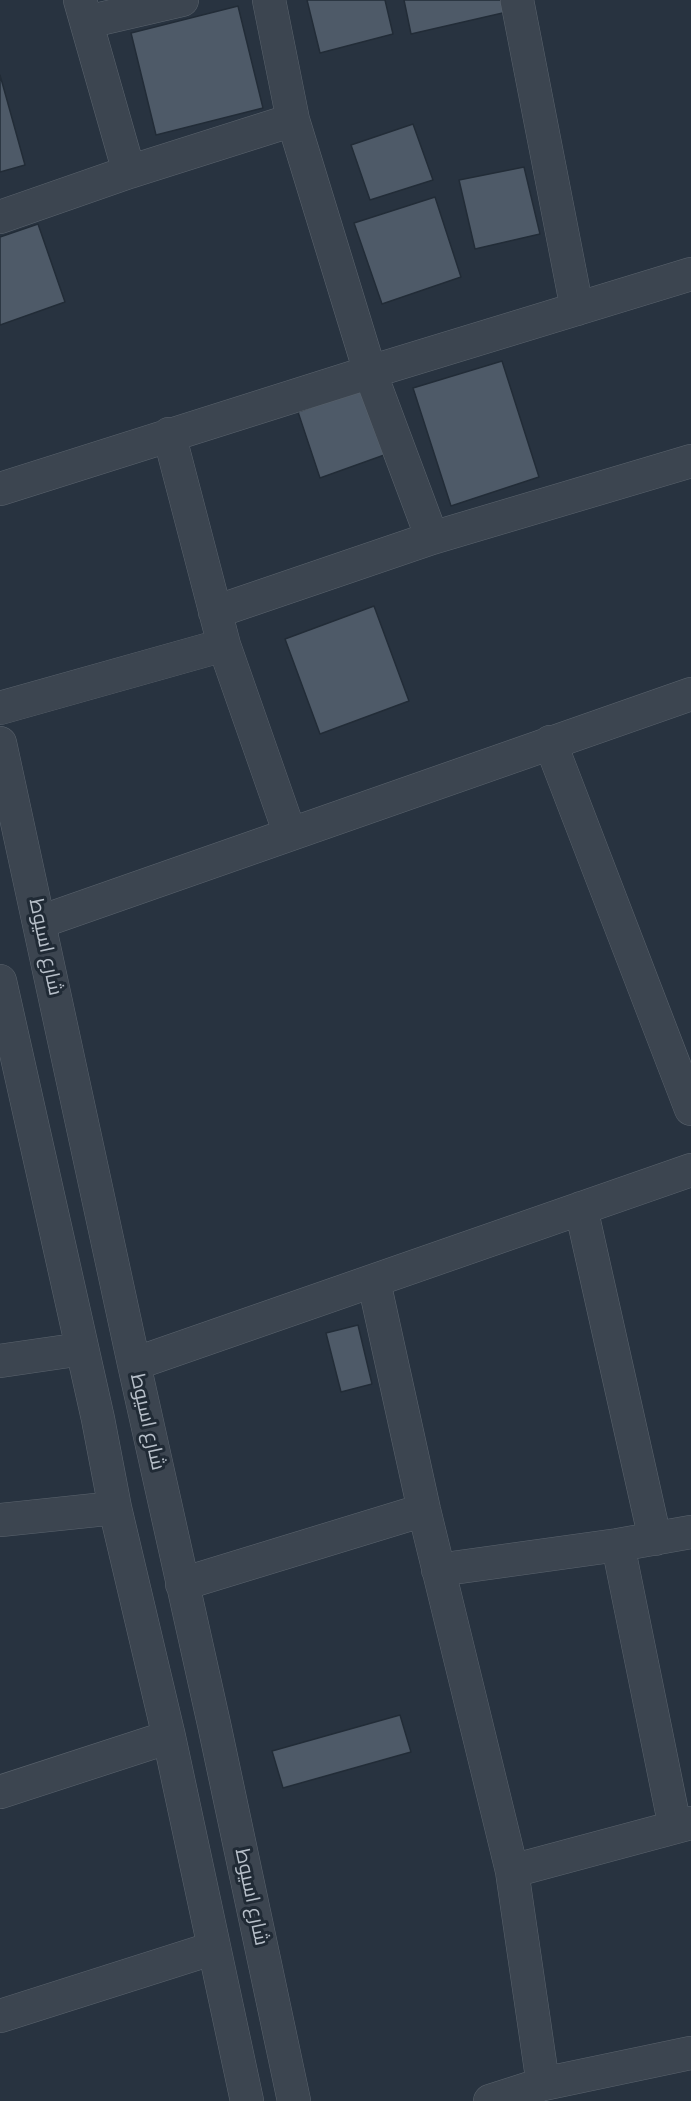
<!DOCTYPE html>
<meta charset="utf-8">
<style>
body{margin:0}
canvas{display:block;background:#283340}
</style>
<canvas width="691" height="2101"></canvas>
<script>
const context = document.querySelector('canvas').getContext('2d');
context.lineJoin = 'round';
function fillPath(path, color) { context.fillStyle = color; context.fill(path, 'evenodd'); }
const poly = rows => new Path2D(rows.map(r => 'M' + r).join(''));
function stroke(path, color, width, dash) { context.strokeStyle = color; context.lineWidth = width; context.lineCap = dash ? 'butt' : 'round'; context.setLineDash(dash || []); context.stroke(path); }
function write(font, color, halo, rows, align = 'center') {
  context.font = font + ' "Space Grotesk",Cairo,sans-serif'; context.lineWidth = 6; context.setLineDash([]); context.textBaseline = 'middle'; context.strokeStyle = halo; context.fillStyle = color; for (const [text, x, y, turn = 0] of rows) {
    context.save(); context.translate(x, y); context.rotate((+turn || 0) * Math.PI / 180); context.textAlign = isNaN(turn) ? turn : align; if (halo) context.strokeText(text, 0, 0); context.fillText(text, 0, 0); context.restore();
  }
}
const building = poly([
 [307,0,385,0,393,34,320,53,307,0],
 [404,0,504,0,507,12,411,34,404,0],
 [238,6,263,108,156,135,131,33,238,6],
 [0,75,25,165,0,172,0,75],
 [413,124,433,180,370,200,351,145,413,124],
 [524,167,540,234,475,249,459,180,524,167],
 [435,197,461,277,382,304,354,223,435,197],
 [38,224,65,302,0,325,0,237,38,224],
 [502,361,539,477,451,506,413,388,502,361],
 [366,387,387,454,320,478,298,412,366,387],
 [374,606,409,701,320,734,285,639,374,606],
 [358,1325,372,1384,341,1392,326,1333,358,1325],
 [400,1715,411,1752,283,1788,272,1751,400,1715]
]);
const minor = poly([
 [80,0,129,172],
 [269,0,293,120,370,372,432,538],
 [517,0,577,309],
 [87,22,182,0],
 [0,217,129,172,293,120],
 [169,434,224,645,290,834],
 [0,489,370,372,691,274],
 [215,612,432,538,691,461],
 [0,708,224,645],
 [550,742,691,1109],
 [0,743,134,1364,214,1724,294,2101],
 [40,922,691,694],
 [0,981,98,1419,115,1508,169,1737,247,2101],
 [581,1208,655,1539],
 [374,1282,424,1510,512,1871,543,2084],
 [0,1361,82,1349],
 [134,1364,691,1170],
 [0,1520,115,1508],
 [618,1545,675,1827],
 [438,1570,618,1545,691,1532],
 [182,1584,424,1510],
 [0,1792,169,1737],
 [512,1871,691,1823],
 [0,2016,214,1948],
 [490,2101,543,2084,691,2053]
]);
const streetNames = [
 ["شارع اسيوط",45,947,78],
 ["شارع اسيوط",147,1422,77],
 ["شارع اسيوط",251,1897,78]
];
fillPath(building, '#4e5a68');
stroke(building, '#222c37', 1.5);
stroke(minor, '#5a636d', 34);
stroke(minor, '#3c4550', 33);
write('20px', '#b8c0ca', '#202a35', streetNames);
</script>
